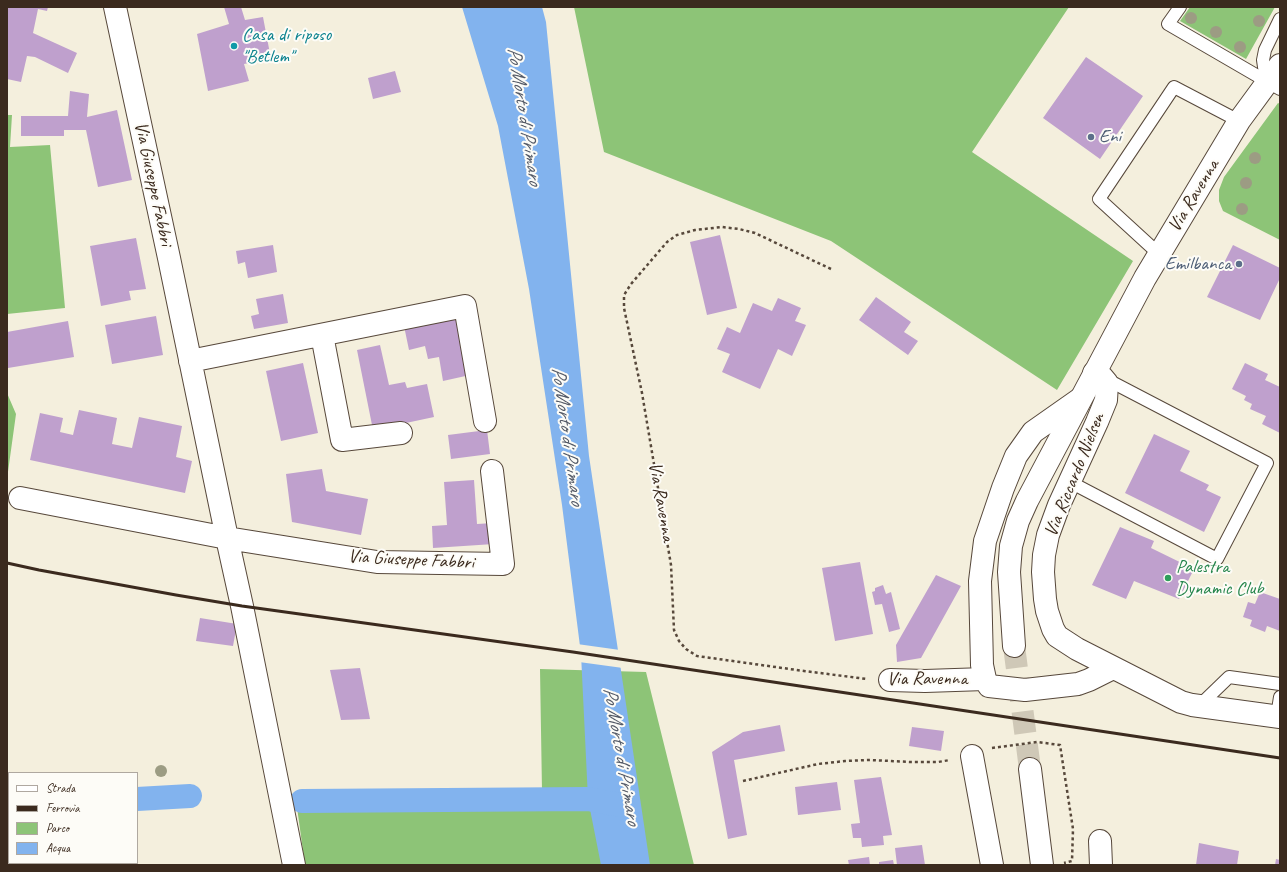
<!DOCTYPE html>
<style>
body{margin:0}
#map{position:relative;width:1287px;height:872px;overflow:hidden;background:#f4efdd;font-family:Caveat,sans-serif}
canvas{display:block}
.frame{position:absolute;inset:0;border:8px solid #3b2a1e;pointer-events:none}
.legend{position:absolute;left:8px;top:772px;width:130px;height:92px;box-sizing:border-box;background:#fdfcf7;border:1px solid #afa8a0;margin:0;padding:5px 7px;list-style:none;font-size:12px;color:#3b2a1e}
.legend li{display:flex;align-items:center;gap:8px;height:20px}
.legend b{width:20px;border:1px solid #afa8a0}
</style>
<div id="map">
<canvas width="1287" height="872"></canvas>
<div class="frame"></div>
<ul class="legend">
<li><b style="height:5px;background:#fff"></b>Strada</li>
<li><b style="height:5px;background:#3b2a1e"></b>Ferrovia</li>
<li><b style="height:11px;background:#8dc477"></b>Parco</li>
<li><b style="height:11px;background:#82b3ee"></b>Acqua</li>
</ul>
</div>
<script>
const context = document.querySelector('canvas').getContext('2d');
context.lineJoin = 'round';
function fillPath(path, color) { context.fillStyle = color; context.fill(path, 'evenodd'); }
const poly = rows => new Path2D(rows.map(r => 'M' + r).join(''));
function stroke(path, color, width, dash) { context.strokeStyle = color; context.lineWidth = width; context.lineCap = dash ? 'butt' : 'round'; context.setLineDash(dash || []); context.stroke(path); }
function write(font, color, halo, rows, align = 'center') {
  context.font = font + ' Caveat,sans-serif'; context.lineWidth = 4; context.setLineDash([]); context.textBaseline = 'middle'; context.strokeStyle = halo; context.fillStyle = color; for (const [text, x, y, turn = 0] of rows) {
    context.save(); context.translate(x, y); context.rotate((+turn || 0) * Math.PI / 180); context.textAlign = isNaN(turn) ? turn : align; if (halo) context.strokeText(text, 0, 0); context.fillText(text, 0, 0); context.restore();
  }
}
const green = poly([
 [574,7,1069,7,972,152,1133,261,1057,390,831,241,604,152],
 [1190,7,1275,7,1246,59,1180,21],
 [1278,103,1280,104,1280,240,1223,211,1219,201,1219,190,1224,177],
 [7,115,12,115,10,147,50,145,65,308,7,314],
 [7,393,16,414,7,479],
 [540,669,646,672,694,865,305,865,295,793,542,791]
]);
const water = poly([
 [462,7,542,7,546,22,589,456,650,865,601,865,588,799,581,654,562,505,529,289,498,126]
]);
const pier = poly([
 [577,644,620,650,623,668,579,662]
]);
const canal = poly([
 [137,799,190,796],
 [302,801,588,799,620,805],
 [7,843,9,839]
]);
const building = poly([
 [7,7,48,7,47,11,38,9,33,33,77,53,68,73,35,57,27,56,21,82,7,79],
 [224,7,241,7,245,20,263,17,271,59,244,64,249,81,208,91,197,34,229,24],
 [1086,57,1143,96,1100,159,1043,118],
 [395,71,401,92,373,99,368,78],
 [70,91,89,94,87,117,117,110,132,180,98,187,86,130,64,130,64,136,21,136,21,116,68,116],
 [720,235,737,308,707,315,690,242],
 [136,238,146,289,129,291,131,300,101,306,90,246],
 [273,245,277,272,248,278,245,262,238,264,236,251],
 [1233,245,1280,268,1280,278,1260,320,1207,297],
 [283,294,288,323,254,329,251,316,259,314,256,299],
 [876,297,911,322,904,332,918,341,908,355,859,320],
 [778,298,801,308,795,321,806,325,792,356,778,349,760,389,722,372,730,354,717,349,727,327,740,333,753,303,772,311],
 [457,315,470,375,443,381,439,357,428,359,425,346,409,350,404,326],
 [156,316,163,355,112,364,105,325],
 [68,321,74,357,8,368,7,332],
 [380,345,389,385,405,382,407,388,427,384,434,417,373,430,357,350],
 [303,363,318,433,281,441,266,371],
 [1245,363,1268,374,1265,380,1280,387,1280,433,1262,424,1266,416,1250,409,1252,404,1244,400,1246,396,1232,389],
 [79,410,117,418,112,444,132,448,139,417,182,426,176,457,192,461,185,493,30,460,40,413,63,418,60,432,73,435],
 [487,430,490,454,451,459,448,435],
 [1154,434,1190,451,1180,471,1209,485,1206,490,1221,497,1204,532,1125,493],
 [322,469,326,491,368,499,361,535,292,522,286,474],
 [474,480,477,524,493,523,494,544,433,548,432,526,447,525,444,482],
 [1120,527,1154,541,1151,548,1194,569,1179,599,1134,581,1126,599,1092,585],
 [860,562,873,634,835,641,822,568],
 [936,575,961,586,921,658,897,662,896,645],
 [883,585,886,594,891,592,900,629,889,632,882,604,875,605,872,592,875,591,875,588],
 [1260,592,1280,599,1280,631,1267,626,1265,632,1250,626,1252,620,1243,617,1248,602,1255,604],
 [200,618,237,624,233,646,196,641],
 [360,668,370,719,341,720,330,670],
 [780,725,785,751,734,760,747,835,728,839,712,752,743,732],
 [912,727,944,731,941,751,909,746],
 [881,777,892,835,883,836,884,845,862,847,861,838,853,838,851,824,860,823,854,780],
 [837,782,841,810,798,815,795,787],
 [1199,843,1239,851,1237,865,1196,865],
 [922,845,925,865,897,865,895,848],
 [869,857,870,865,849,865,848,860],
 [1276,859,1280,860,1280,865,1275,865],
 [893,860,894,865,879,865,879,862]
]);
const secondaryTunnel = poly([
 [1014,646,1030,769]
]);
const path = poly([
 [831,269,755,233,739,229,722,227,695,230,677,235,667,242,631,284,624,295,624,308,642,393,671,565,674,630,679,641,686,649,697,656,804,671,867,679],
 [992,748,1037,742,1060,745,1073,829,1072,861,1064,863],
 [743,781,818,764,845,761,870,760,911,762,938,762,950,760]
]);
const service = poly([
 [1180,7,1168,24,1280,89],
 [1270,79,1264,67,1263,60,1265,50,1280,19],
 [1159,254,1099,199,1174,87,1239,121],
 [1070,482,1217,559,1267,463,1104,378],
 [1199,706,1229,677,1280,684],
 [1277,716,1280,697]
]);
const minor = poly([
 [115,7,169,258,227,538,242,606,294,865],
 [322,335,342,440,401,433],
 [190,361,465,306,485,421],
 [1094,373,1102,377,1107,383,1106,400,1097,422,1059,505,1048,535,1044,555,1043,572,1045,599,1047,611,1053,629,1057,636,1077,649,1181,702,1192,705,1280,717],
 [1080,399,1033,432,1016,456,1003,488,985,541,980,581,982,665,985,679,989,686,1025,690,1078,684,1089,680,1113,668],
 [20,498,227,538,377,562,503,564,492,471],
 [890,680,925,681,985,679],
 [972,756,992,865],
 [1100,841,1101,865]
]);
const secondary = poly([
 [1014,646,1009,572,1011,546,1018,521,1027,501,1145,278,1239,121,1280,65],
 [1030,769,1042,865]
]);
const rail = poly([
 [7,563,39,570,176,595,242,606,573,652,1280,758]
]);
const trees = [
 [1191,18],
 [1259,21],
 [1216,32],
 [1240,47],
 [1255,158],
 [1246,183],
 [1242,209],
 [161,771]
];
const markers = [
 [234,46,4,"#0f9aa8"],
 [1091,137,4,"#5c6f8a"],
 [1239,264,4,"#5c6f8a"],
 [1168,578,4,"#2e9e5b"]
];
const cultureNames = [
 ["Casa di riposo",242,35],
 ["\"Betlem\"",242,57]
];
const serviceNames = [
 ["Eni",1099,137],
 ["Emilbanca",1231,264,"right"]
];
const streetNames = [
 ["Via Giuseppe Fabbri",153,184,78],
 ["Via Ravenna",1194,196,-59],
 ["Via Riccardo Nielsen",1075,475,-68],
 ["Via Ravenna",661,502,80],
 ["Via Giuseppe Fabbri",411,560,3],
 ["Via Ravenna",927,679]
];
const leisureNames = [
 ["Palestra",1176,567],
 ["Dynamic Club",1176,589]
];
const waterNames = [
 ["Po Morto di Primaro",524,116,81],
 ["Po Morto di Primaro",567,436,82],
 ["Po Morto di Primaro",621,756,80]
];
fillPath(green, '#8dc477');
fillPath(water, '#82b3ee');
fillPath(pier, '#f4efdd');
stroke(canal, '#82b3ee', 24);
fillPath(building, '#bfa0cd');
stroke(secondaryTunnel, '#cfc8b7', 22, [22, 11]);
stroke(service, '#57483b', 14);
stroke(minor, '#57483b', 24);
stroke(secondary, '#57483b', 24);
stroke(path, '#57483b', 2.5, [3, 3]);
stroke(service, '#fff', 12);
stroke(minor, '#fff', 22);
stroke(secondary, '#fff', 22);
stroke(rail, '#3b2a1e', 3);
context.fillStyle = '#9c9c83';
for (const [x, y] of trees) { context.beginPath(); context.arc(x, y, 6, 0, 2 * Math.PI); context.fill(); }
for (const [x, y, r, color] of markers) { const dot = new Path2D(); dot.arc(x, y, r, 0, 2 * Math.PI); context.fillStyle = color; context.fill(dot); stroke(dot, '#fdfcf7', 1.5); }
write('19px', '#0d838f', '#fdfcf7', cultureNames, 'left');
write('19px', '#4e5e75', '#fdfcf7', serviceNames, 'left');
write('19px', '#3b2a1e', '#fdfcf7', streetNames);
write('19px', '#27864d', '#fdfcf7', leisureNames, 'left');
write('italic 20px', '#545a67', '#fdfcf7', waterNames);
</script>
